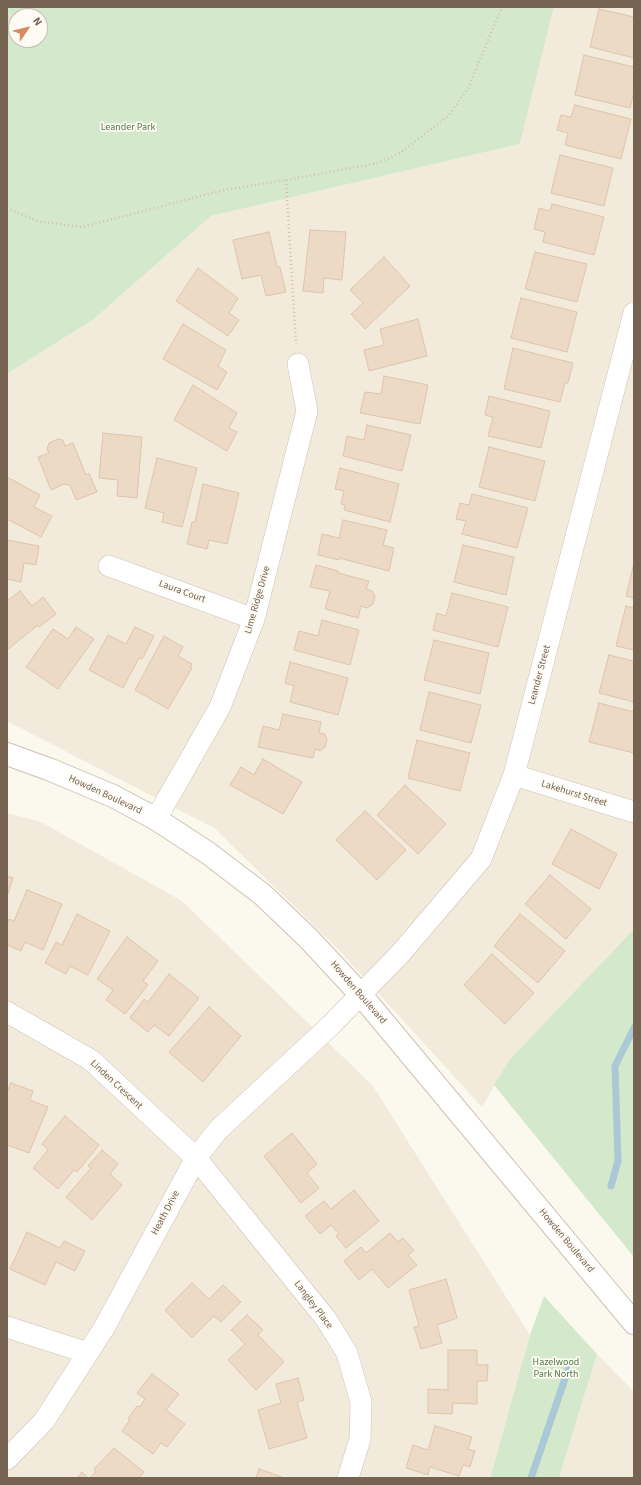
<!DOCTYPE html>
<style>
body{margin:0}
#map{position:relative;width:641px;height:1485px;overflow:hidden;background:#fbf8ee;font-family:"Source Sans 3",sans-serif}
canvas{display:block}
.frame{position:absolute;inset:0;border:8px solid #766351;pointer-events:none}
.north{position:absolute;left:8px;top:8px;width:40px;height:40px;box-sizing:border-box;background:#fefbf4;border:1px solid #c8beb3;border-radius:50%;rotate:55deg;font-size:11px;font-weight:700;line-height:16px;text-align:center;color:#766351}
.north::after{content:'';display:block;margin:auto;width:14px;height:18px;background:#d88b60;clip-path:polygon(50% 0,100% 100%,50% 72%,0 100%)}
</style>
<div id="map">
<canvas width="641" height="1485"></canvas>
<div class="frame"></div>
<div class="north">N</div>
</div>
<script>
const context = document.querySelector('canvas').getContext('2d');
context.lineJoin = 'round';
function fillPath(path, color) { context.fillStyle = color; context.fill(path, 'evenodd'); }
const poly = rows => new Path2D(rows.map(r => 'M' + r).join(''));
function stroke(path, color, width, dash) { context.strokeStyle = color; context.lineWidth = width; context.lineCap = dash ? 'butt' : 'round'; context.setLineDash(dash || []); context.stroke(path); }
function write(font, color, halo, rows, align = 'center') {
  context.font = font + ' "Source Sans 3",sans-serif'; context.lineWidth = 3.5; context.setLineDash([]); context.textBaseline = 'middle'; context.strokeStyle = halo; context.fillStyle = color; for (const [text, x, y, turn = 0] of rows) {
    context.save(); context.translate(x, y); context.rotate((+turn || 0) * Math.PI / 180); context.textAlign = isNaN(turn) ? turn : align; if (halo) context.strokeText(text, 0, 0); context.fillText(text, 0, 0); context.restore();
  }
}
const residential = poly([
 [554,7,634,7,634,929,510,1059,482,1107,337,948,214,828,7,721,7,374,94,319,211,216,520,144],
 [7,813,41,822,182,901,373,1086,530,1335,490,1478,7,1478],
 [597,1354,634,1392,634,1478,559,1478]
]);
const green = poly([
 [7,7,554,7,520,144,211,216,94,319,7,374],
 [16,16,40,16,40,40,16,40],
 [634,929,634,1257,494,1085,510,1059],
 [544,1296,597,1354,559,1478,490,1478,530,1335]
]);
const stream = poly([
 [611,1186,618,1161,615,1066,634,1028],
 [531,1478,568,1370]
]);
const building = poly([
 [599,9,634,17,634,58,590,47,599,9],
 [584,55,634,67,634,92,630,108,575,95,584,55],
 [575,105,631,119,621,159,565,145,568,133,557,130,561,115,571,117,575,105],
 [560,155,613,168,604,206,551,193,560,155],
 [552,204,604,217,594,255,543,242,545,232,534,229,539,208,550,211,552,204],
 [310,230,346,232,342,280,324,278,323,293,303,291,310,230],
 [269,232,277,267,280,267,286,292,266,296,261,275,242,279,233,240,269,232],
 [535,252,587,264,577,302,525,289,535,252],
 [384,257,410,286,365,329,351,314,363,303,350,290,384,257],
 [198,268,238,298,229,313,239,320,228,336,176,301,198,268],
 [521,298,577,312,567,352,511,338,521,298],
 [418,319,427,356,369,371,364,350,384,345,380,329,418,319],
 [183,324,226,350,218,366,227,372,217,390,163,359,183,324],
 [513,348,573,363,568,383,565,383,560,402,504,389,513,348],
 [384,376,428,385,420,424,360,413,365,392,381,394,384,376],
 [193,385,237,413,229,428,237,432,227,451,174,420,193,385],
 [489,396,550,411,541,448,488,436,493,417,485,415,489,396],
 [367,425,411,435,402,471,343,456,347,436,364,440,367,425],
 [103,433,142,437,137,498,117,496,118,480,99,478,103,433],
 [58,439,63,440,65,446,73,443,86,475,89,473,97,492,76,500,70,485,64,484,51,490,38,457,49,453,47,449,49,443,58,439],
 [489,447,545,461,535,501,479,487,489,447],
 [157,458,197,468,182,527,162,522,164,513,145,508,157,458],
 [340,468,399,484,390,522,344,510,345,505,341,504,344,491,335,489,340,468],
 [7,477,40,495,34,507,52,516,41,537,7,519,7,477],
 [203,484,239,493,227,544,209,540,207,549,187,544,192,522,195,522,203,484],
 [472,494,528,508,517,548,462,534,466,521,456,519,460,503,469,505,472,494],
 [343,520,387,530,383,545,394,548,389,571,339,558,339,560,318,555,322,534,339,538,343,520],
 [7,540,39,546,36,565,24,563,21,582,7,579,7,540],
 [463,545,514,557,506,595,454,582,463,545],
 [634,563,634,598,626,596,634,563],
 [316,565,338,571,338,573,369,581,366,589,372,591,375,596,373,604,367,608,361,606,358,618,325,609,330,591,310,587,316,565],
 [20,591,32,606,43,597,56,614,39,627,38,625,7,650,7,601,20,591],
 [452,593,508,607,498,647,433,630,437,613,446,616,452,593],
 [626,606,634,608,634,650,616,646,626,606],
 [322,620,359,630,350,665,294,650,299,631,318,636,322,620],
 [76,627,94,639,58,689,26,667,53,629,68,639,76,627],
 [135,627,154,636,142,659,139,658,123,688,89,670,108,635,126,644,135,627],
 [164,636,183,647,178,656,192,664,190,667,192,668,168,709,135,690,164,636],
 [434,640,489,653,480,694,424,680,434,640],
 [609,655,634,661,634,702,599,693,609,655],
 [290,662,348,678,338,715,290,702,294,686,285,683,290,662],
 [429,692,481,705,471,743,420,730,429,692],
 [599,703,634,712,634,753,589,742,599,703],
 [283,714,321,722,319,733,325,734,327,740,325,747,320,751,315,749,313,758,258,747,263,726,279,730,283,714],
 [417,740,470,753,460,791,408,778,417,740],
 [263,759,302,782,283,814,230,785,241,767,254,775,263,759],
 [405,785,446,824,418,854,377,815,405,785],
 [365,811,406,850,377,880,336,840,365,811],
 [571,829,617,854,599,889,552,864,571,829],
 [550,875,591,909,566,939,525,904,550,875],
 [7,876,13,878,7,897,7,876],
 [27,890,62,904,43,950,25,942,21,951,7,945,7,925,9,919,14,921,27,890],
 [77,914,110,931,88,975,70,966,66,974,45,963,56,942,62,945,77,914],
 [520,914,565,951,538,983,494,946,520,914],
 [127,937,158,961,143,981,148,985,125,1014,106,1000,113,990,97,979,127,937],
 [492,954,534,993,505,1024,464,985,492,954],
 [169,974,199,998,169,1036,154,1025,148,1032,130,1018,144,999,148,1002,169,974],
 [209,1007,241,1036,203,1082,169,1052,209,1007],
 [11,1083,33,1091,30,1100,48,1107,29,1153,7,1145,7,1092,11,1083],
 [65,1116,99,1145,77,1172,74,1170,58,1189,33,1168,48,1150,42,1144,65,1116],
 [292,1133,317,1164,307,1173,319,1188,301,1203,264,1156,292,1133],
 [102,1150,118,1164,110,1174,122,1185,92,1220,66,1197,91,1168,88,1166,102,1150],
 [354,1190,379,1221,346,1248,336,1236,339,1234,331,1225,320,1234,305,1216,324,1201,331,1209,354,1190],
 [27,1232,60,1248,64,1241,85,1251,75,1271,56,1262,45,1285,10,1269,27,1232],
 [390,1233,398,1242,403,1238,414,1250,408,1255,417,1265,388,1288,372,1269,359,1280,344,1261,361,1247,366,1253,390,1233],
 [446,1279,457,1318,437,1325,442,1343,421,1349,414,1327,419,1326,409,1290,446,1279],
 [192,1283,209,1299,223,1285,241,1302,221,1322,214,1316,192,1338,165,1310,192,1283],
 [247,1315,263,1330,258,1335,284,1362,256,1390,228,1360,245,1344,231,1330,247,1315],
 [448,1350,477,1350,477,1365,488,1365,487,1381,477,1381,477,1404,453,1403,452,1414,428,1413,428,1389,448,1390,448,1350],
 [152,1374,179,1394,166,1410,185,1424,167,1447,161,1443,153,1454,122,1431,130,1420,128,1419,137,1406,140,1407,145,1399,137,1393,152,1374],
 [298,1378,304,1400,297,1402,307,1438,269,1449,258,1410,281,1403,276,1384,298,1378],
 [435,1426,472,1437,468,1449,475,1451,470,1467,463,1465,459,1476,430,1467,428,1475,406,1468,413,1445,428,1450,435,1426],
 [114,1448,144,1472,139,1478,90,1478,96,1471,94,1469,114,1448],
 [259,1469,282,1477,282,1478,256,1478,259,1469],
 [82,1472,88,1478,77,1478,82,1472]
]);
const path = poly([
 [286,180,296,344],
 [7,208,37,221,82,227,224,190,286,180,378,163,400,153,448,116,468,88,502,7]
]);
const minor = poly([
 [109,566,254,619],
 [514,775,634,812],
 [156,819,220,707,254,619,307,411,298,364],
 [7,1012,91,1060,196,1158,326,1319,347,1353,361,1402,360,1439,348,1478],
 [7,1327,88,1353],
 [7,1459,44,1421,104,1328,196,1158,218,1130,330,1026,400,954,481,859,514,775,634,313]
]);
const tertiary = poly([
 [7,754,51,770,113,796,156,819,208,853,263,895,309,939,361,995,634,1323]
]);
const parkNames = [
 ["Leander Park",128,128],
 ["Hazelwood",556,1363],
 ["Park North",556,1375]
];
const streetNames = [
 ["Laura Court",182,592,20],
 ["Lime Ridge Drive",258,600,-74],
 ["Leander Street",540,675,-75],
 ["Lakehurst Street",574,794,17],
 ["Howden Boulevard",105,795,25],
 ["Howden Boulevard",358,993,49],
 ["Linden Crescent",116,1085,43],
 ["Heath Drive",166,1213,-62],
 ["Howden Boulevard",566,1241,50],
 ["Langley Place",313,1305,53]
];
fillPath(residential, '#f2ebdc');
fillPath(green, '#d4e9cc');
stroke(stream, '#aac8d5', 7);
fillPath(building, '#ecdac6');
stroke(building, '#dfc5aa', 1);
stroke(minor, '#cdc2b3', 22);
stroke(tertiary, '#cdc2b3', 24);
stroke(path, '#d4c0aa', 2.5, [1, 3]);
stroke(minor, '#fff', 21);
stroke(tertiary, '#fff', 22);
write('10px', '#52794a', '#fefbf4', parkNames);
write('10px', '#766351', '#fefbf4', streetNames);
</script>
